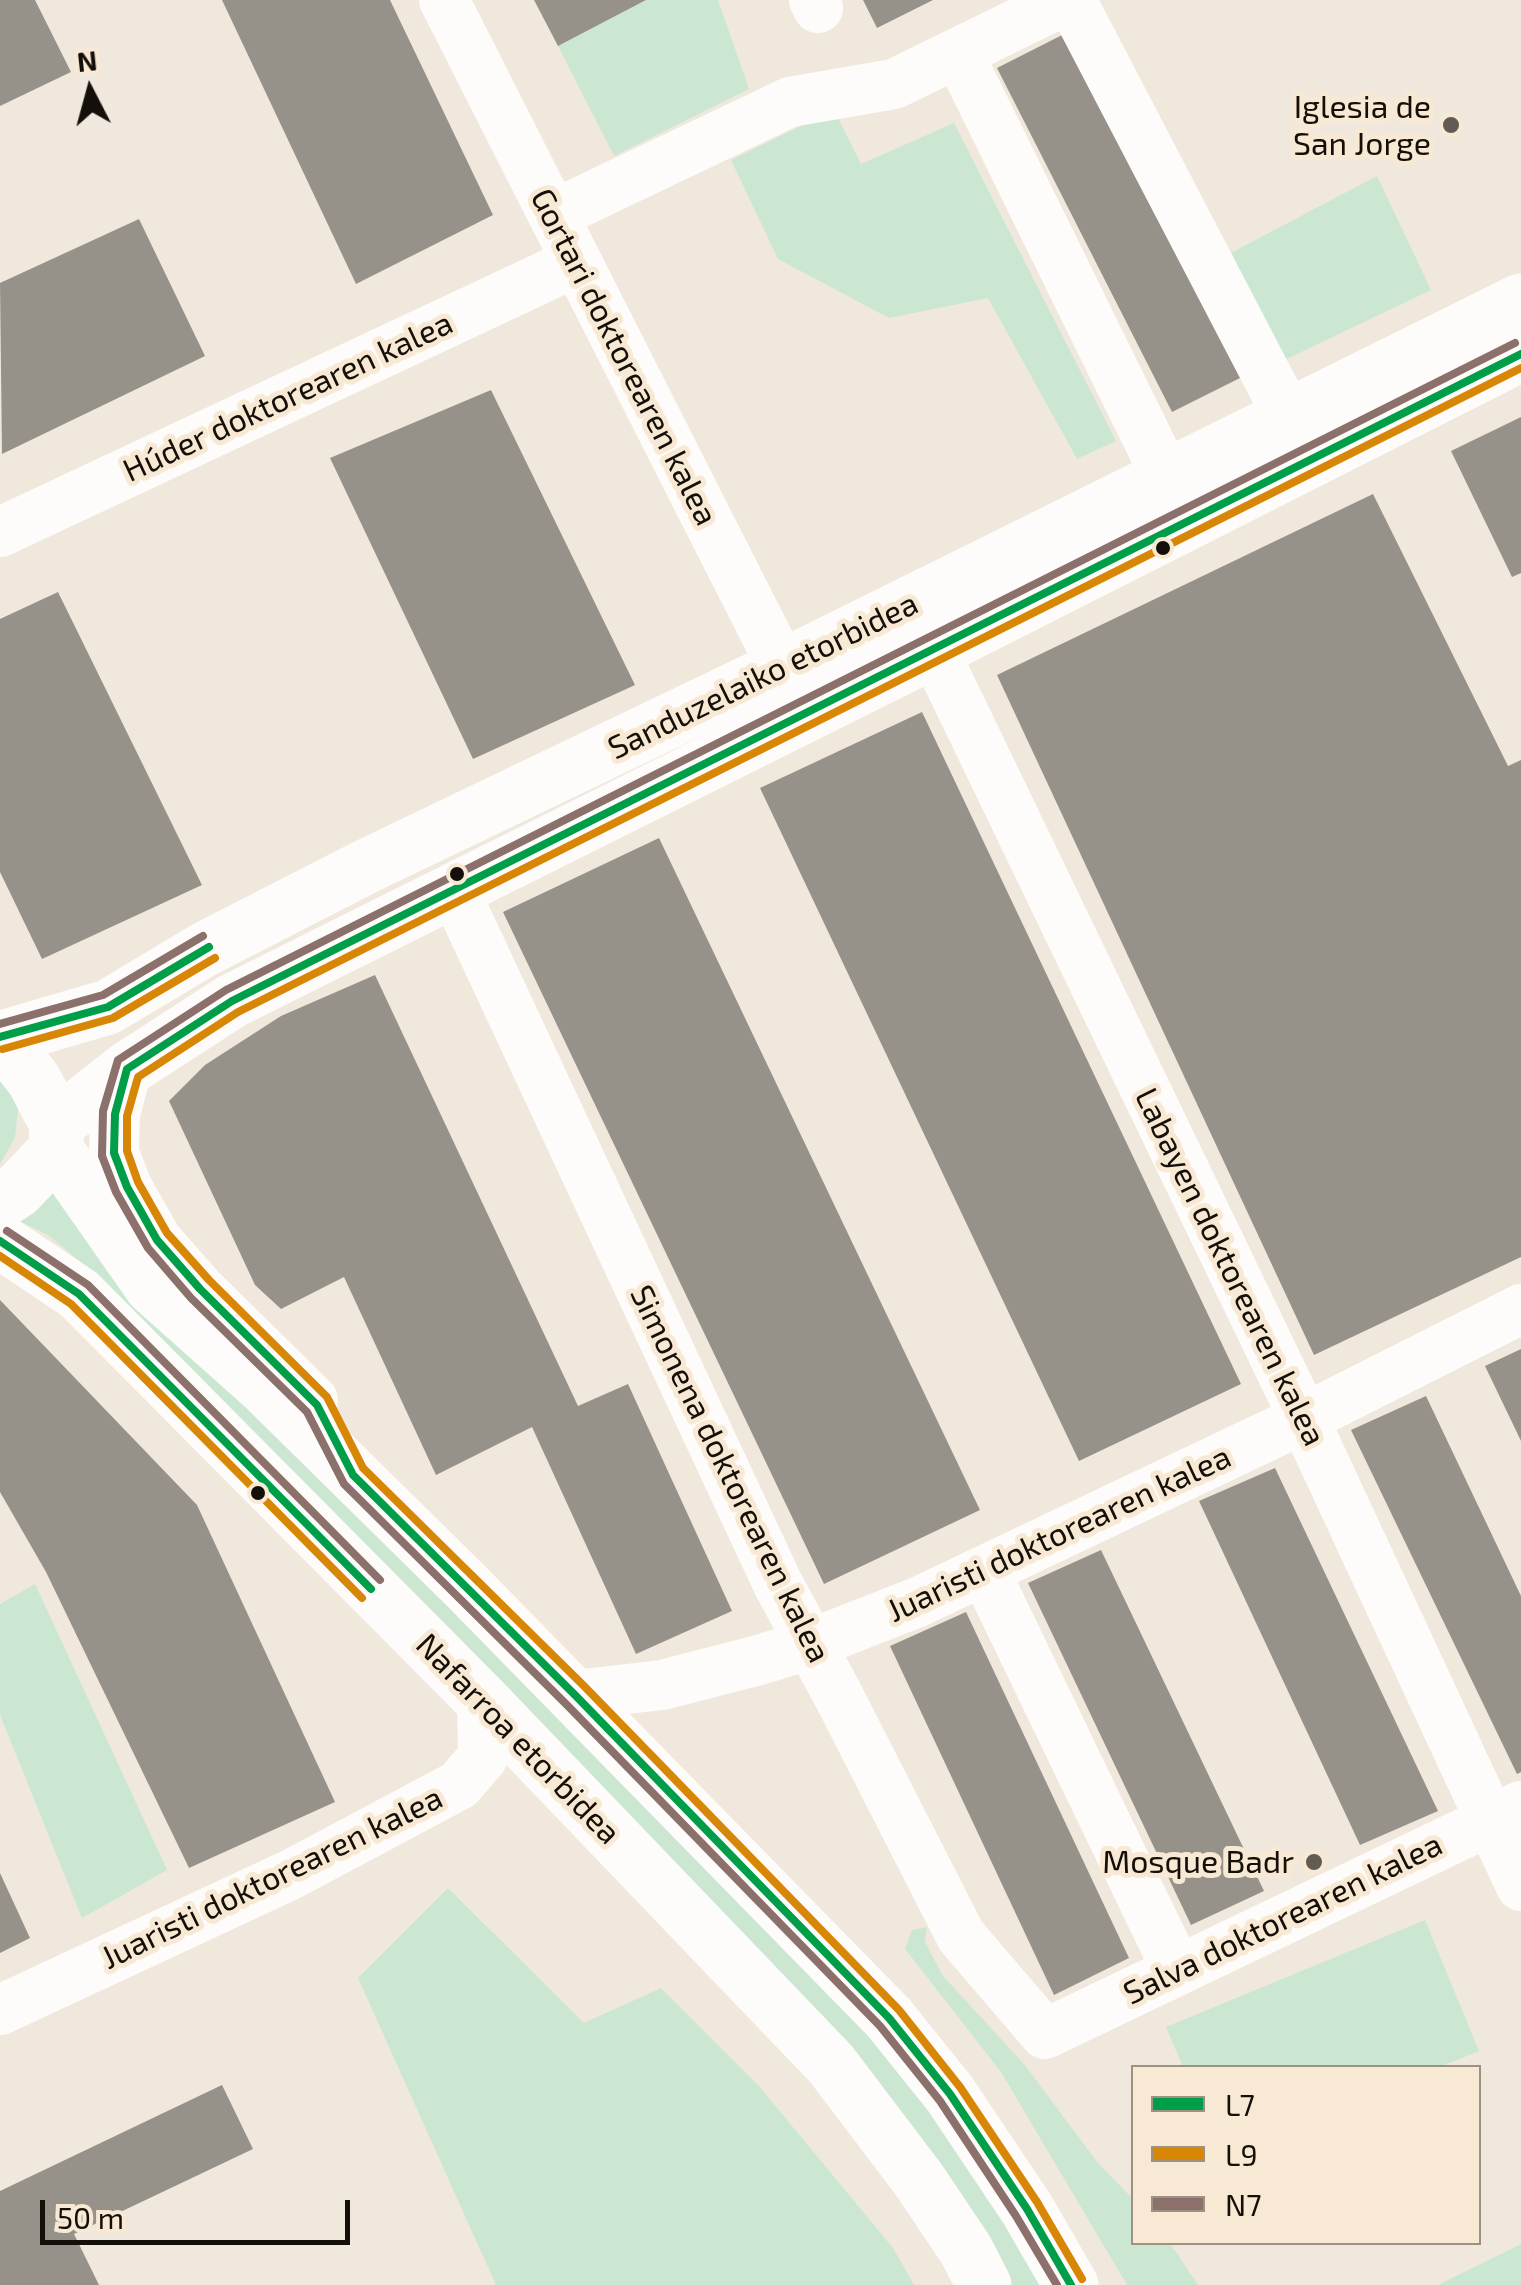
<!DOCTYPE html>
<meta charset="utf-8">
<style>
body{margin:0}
#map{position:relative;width:1521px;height:2285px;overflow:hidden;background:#f0e8dc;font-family:"Exo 2",sans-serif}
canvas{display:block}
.legend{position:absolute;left:1131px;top:2065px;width:350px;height:180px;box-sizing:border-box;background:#f8e9d4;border:2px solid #9d9282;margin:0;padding:12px 18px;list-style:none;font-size:30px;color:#140f08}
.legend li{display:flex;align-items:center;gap:20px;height:50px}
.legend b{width:50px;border:2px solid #9d9282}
.north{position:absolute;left:40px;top:40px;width:100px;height:100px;-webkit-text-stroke:8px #f8e9d4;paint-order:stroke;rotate:354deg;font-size:28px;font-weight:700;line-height:40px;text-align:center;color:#140f08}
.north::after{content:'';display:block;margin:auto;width:35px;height:45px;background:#140f08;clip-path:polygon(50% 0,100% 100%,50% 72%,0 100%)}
.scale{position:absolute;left:40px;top:2200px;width:310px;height:45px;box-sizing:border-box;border:5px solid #140f08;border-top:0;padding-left:12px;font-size:30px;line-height:35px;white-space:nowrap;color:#140f08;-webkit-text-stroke:8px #f8e9d4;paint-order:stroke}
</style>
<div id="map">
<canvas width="1521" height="2285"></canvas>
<ul class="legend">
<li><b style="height:12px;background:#009e49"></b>L7</li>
<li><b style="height:12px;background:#d88605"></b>L9</li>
<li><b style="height:12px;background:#8c706b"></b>N7</li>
</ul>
<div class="north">N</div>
<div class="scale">50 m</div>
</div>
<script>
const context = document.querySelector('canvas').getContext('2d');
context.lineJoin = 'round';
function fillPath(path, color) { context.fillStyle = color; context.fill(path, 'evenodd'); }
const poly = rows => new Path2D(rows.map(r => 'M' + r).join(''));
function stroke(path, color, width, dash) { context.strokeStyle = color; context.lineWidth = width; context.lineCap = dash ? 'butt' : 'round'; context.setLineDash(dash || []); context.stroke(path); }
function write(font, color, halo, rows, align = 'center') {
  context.font = font + ' "Exo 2",sans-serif'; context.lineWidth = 10; context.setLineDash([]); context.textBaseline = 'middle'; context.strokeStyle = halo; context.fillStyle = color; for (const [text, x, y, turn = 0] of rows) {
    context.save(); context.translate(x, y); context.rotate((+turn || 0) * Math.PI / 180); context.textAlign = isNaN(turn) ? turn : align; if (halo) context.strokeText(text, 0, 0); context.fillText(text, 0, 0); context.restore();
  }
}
const green = poly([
 [646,0,718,0,749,89,614,156,558,46],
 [834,110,861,164,954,123,1116,441,1077,459,988,298,889,318,778,259,731,160],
 [1377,176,1431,290,1274,365,1227,255],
 [0,1069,10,1080,18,1109,15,1138,0,1164],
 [59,1167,715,1864,943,2119,1047,2285,1007,2285,94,1273,48,1235,5,1214],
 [35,1584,167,1870,82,1918,0,1715,0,1604],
 [448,1888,584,2023,661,1988,758,2085,893,2248,914,2285,496,2285,358,1978],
 [1425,1920,1479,2051,1440,2067,1183,2067,1166,2027],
 [927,1927,925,1942,943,1976,1024,2064,1098,2163,1133,2199,1134,2242,1170,2243,1198,2285,1127,2285,1001,2072,905,1949,912,1930],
 [1521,2244,1521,2285,1438,2285]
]);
const building = poly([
 [0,0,35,0,71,72,0,106],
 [222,0,390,0,493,215,356,284],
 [534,0,646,0,558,46],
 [863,0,933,0,877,28],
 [1074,29,1250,373,1172,412,997,68],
 [139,219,205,356,2,454,0,283],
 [491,390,635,685,473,759,330,458],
 [1521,417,1521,573,1512,577,1451,451],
 [1373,494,1508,766,1521,760,1521,1257,1314,1355,997,675],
 [58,592,202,885,42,959,0,872,0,619],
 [922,712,1241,1384,1079,1461,760,788],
 [659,838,980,1510,824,1584,503,912],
 [375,975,578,1406,628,1384,732,1611,636,1654,532,1427,436,1475,344,1277,281,1309,255,1285,169,1101,205,1065,281,1016],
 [0,1300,197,1505,335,1802,189,1868,46,1572,0,1492],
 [1521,1349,1521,1441,1485,1366],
 [1426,1396,1521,1596,1521,1772,1517,1774,1351,1430],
 [1275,1468,1438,1811,1360,1845,1199,1501],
 [1101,1550,1264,1891,1191,1925,1028,1583],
 [966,1612,1129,1958,1054,1995,890,1646],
 [0,1873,30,1938,0,1953],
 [222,2085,253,2149,74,2234,99,2285,0,2285,0,2191]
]);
const minor = poly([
 [444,0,801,704],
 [814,0,818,8],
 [1071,0,1289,418],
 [959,55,1167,478],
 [553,215,790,102,894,84,1066,0],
 [0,532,576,262],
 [934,651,1297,1404,1521,1886],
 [454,890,778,1584,838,1695,961,1936,1045,2034,1521,1806],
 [127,1069,115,1114,114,1153,127,1187,157,1240,200,1289,313,1400],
 [985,1572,1177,1970],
 [575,1695,662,1685,759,1660,811,1644,918,1602,1303,1419,1521,1309],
 [0,2010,292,1874,459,1785,483,1757,482,1700]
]);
const major = poly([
 [0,1037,34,1080,57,1124,56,1150,17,1191,0,1202],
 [2,1038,108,1007,205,949,367,866,780,668,1521,301],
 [57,1124,127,1069,232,1001,934,651,1521,354],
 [56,1150,152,1287,263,1386,467,1587,889,2018,950,2094,1027,2209,1071,2285],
 [0,1241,79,1294,482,1700,831,2064,919,2180,966,2250,984,2285]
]);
const bus1 = poly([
 [0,1037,108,1007,209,947],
 [0,1241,79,1294,371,1589],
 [1071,2285,1027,2209,950,2094,889,2018,575,1695,353,1475,317,1405,200,1289,157,1240,127,1187,114,1153,115,1114,127,1069,232,1001,1521,354]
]);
const bus2 = poly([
 [3,1049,113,1018,215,958],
 [0,1256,71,1304,362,1598],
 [1082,2279,1037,2202,960,2087,899,2010,584,1686,363,1468,327,1397,209,1280,167,1233,138,1182,127,1151,127,1116,138,1077,238,1012,1521,368]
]);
const bus3 = poly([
 [0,1024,103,995,203,936],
 [7,1231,88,1285,380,1580],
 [1057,2285,1016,2216,940,2101,880,2026,566,1704,344,1484,307,1412,191,1298,148,1248,116,1192,102,1156,103,1111,118,1060,226,990,1515,343]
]);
const markers = [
 [1451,125,10,"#615b52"],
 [1163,548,9,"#140f08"],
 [457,874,9,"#140f08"],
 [258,1493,9,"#140f08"],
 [1314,1862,10,"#615b52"]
];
const poiNames = [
 ["Iglesia de",1431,107],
 ["San Jorge",1431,144],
 ["Mosque Badr",1294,1862]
];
const streetNames = [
 ["Gortari doktorearen kalea",624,357,63],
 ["Húder doktorearen kalea",288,397,-25],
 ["Sanduzelaiko etorbidea",763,676,-26],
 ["Labayen doktorearen kalea",1230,1267,64],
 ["Simonena doktorearen kalea",730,1474,64],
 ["Juaristi doktorearen kalea",1059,1534,-25],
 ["Nafarroa etorbidea",518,1739,46],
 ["Juaristi doktorearen kalea",272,1878,-26],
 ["Salva doktorearen kalea",1283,1919,-26]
];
fillPath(green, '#cbe7d2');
fillPath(building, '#979289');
stroke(minor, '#fdfcfa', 50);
stroke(major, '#fdfcfa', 55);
stroke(bus1, '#009e49', 8);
stroke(bus2, '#d88605', 8);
stroke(bus3, '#8c706b', 8);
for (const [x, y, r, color] of markers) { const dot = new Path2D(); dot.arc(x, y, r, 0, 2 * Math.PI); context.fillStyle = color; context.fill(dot); stroke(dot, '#f8e9d4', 4); }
write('32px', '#140f08', '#f8e9d4', poiNames, 'right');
write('32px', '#140f08', '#f8e9d4', streetNames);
</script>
